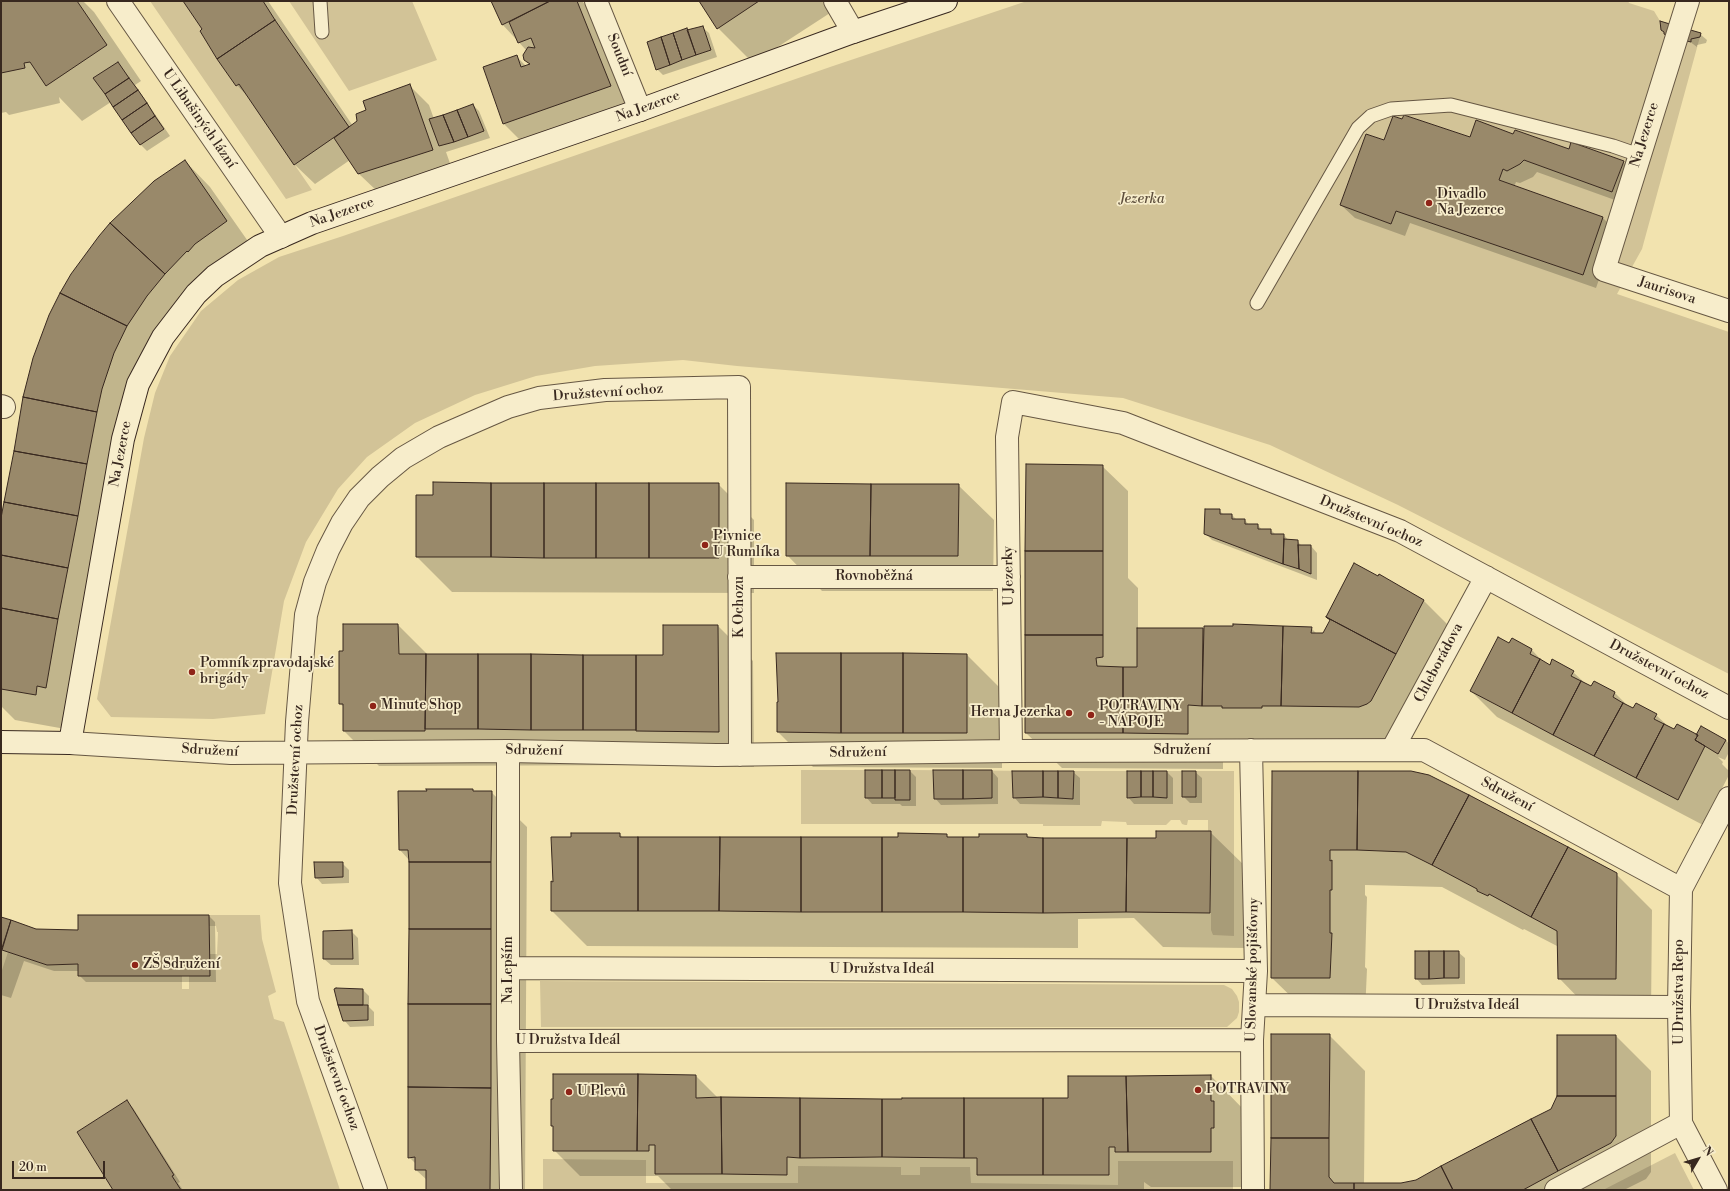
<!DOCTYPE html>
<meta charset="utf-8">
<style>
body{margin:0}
#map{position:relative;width:1730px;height:1191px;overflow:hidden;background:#f2e3af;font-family:"Libre Bodoni",serif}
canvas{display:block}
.frame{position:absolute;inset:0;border:2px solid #38281f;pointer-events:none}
.north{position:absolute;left:1678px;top:1139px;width:40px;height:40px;-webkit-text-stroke:3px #f7edcb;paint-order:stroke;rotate:52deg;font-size:11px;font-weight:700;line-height:16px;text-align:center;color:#38281f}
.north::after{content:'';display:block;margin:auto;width:14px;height:18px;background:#38281f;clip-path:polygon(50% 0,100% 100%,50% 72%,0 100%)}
.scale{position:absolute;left:12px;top:1161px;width:93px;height:18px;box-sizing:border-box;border:2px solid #38281f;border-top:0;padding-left:5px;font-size:12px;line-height:14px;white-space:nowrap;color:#38281f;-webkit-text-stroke:3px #f7edcb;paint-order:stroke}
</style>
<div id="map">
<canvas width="1730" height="1191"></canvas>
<div class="frame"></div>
<div class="north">N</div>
<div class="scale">20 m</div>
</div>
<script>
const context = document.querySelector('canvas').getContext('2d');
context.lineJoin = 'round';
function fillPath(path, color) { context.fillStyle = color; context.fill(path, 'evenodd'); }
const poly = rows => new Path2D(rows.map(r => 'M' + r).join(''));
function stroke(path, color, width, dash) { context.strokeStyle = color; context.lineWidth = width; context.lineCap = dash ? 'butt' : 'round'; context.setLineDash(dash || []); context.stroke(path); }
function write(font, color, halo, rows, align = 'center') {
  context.font = font + ' "Libre Bodoni",serif'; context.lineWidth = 3.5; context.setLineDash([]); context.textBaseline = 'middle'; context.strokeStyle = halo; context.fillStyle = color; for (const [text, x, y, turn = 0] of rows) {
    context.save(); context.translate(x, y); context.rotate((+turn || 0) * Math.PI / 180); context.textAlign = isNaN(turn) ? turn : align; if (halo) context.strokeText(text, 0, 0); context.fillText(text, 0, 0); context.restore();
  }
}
const green = poly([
 [150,1,183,1,202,29,200,31,217,59,236,86,239,84,312,190,286,199],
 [289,1,412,1,437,60,349,91],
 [1027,1,1628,1,1629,3,1654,11,1660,21,1701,33,1642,249,1617,294,1729,332,1729,674,1398,505,1270,445,1123,398,737,366,683,360,595,366,536,376,475,395,415,423,367,457,338,489,306,542,284,601,265,714,213,719,111,717,97,699,144,438,155,393,170,356,201,311,238,280,279,257,343,236,833,66],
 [1404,115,1470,137,1476,121,1513,134,1515,130,1569,149,1571,142,1624,161,1612,192,1524,160,1520,164,1507,171,1503,169,1499,180,1603,217,1583,275,1396,211,1391,224,1340,205,1366,134,1384,140,1394,116,1402,119],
 [801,770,865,770,865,798,895,798,895,800,910,800,910,770,1043,771,1043,797,1073,799,1074,771,1127,771,1127,798,1167,797,1167,771,1234,771,1234,936,1213,935,1211,930,1211,831,1208,831,1208,820,1188,820,1187,825,1185,825,1182,824,1180,820,1171,820,1166,825,1127,825,1126,822,1102,821,1101,826,1043,826,1043,824,801,824],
 [209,915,260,915,262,939,276,992,268,996,271,1008,274,1019,284,1022,340,1190,181,1190,172,1176,174,1175,127,1100,77,1132,113,1190,1,1190,1,973,8,952,47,965,78,964,182,976,182,989,189,989,189,975,209,954,217,954,218,932,217,932,216,926,209,926],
 [540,981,1224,985,1232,989,1237,996,1239,1002,1239,1012,1237,1018,1227,1027,541,1027],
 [1675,1153,1694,1190,1603,1190],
 [543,1159,646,1160,646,1183,798,1183,798,1166,901,1167,901,1175,920,1175,920,1167,970,1167,971,1183,1118,1185,1118,1161,1233,1161,1233,1190,543,1190]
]);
const shadow = poly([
 [7,1,83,1,94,12,141,81,135,85,170,136,147,151,141,145,111,102,82,121,59,97,60,103,9,115,6,112,1,113,1,2],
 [184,1,268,1,353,126,367,111,409,85,429,105,434,119,473,105,479,111,490,138,446,152,452,169,379,193,359,174,350,160,315,184,295,165,250,99,237,85,204,30],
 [492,1,582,1,597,17,636,111,529,149,504,124,516,56,526,66,531,65,525,59,526,50,502,24],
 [700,1,822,1,830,13,753,63,718,28],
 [702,27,709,33,717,57,663,75,657,69],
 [1700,34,1707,40,1706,43,1697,45,1697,47,1685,38],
 [1514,135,1569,150,1623,162,1636,175,1626,204,1537,172,1533,177,1520,183,1516,182,1514,187,1603,218,1616,231,1596,288,1410,223,1405,236,1355,218,1341,205,1385,142],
 [185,161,210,187,252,247,152,352,71,730,15,720,1,706,1,524],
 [1102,466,1128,491,1128,578,1138,588,1138,629,1311,628,1317,634,1323,634,1379,576,1424,601,1459,636,1400,740,1223,740,1223,769,1062,768,1026,733],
 [718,484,754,520,754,593,452,592,417,557,417,496],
 [958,485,994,520,993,591,822,591,787,555],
 [1219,510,1224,515,1232,515,1237,520,1245,520,1249,525,1258,525,1262,530,1271,530,1276,535,1284,535,1289,541,1297,541,1302,546,1311,546,1317,553,1317,580,1212,540,1205,533],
 [398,625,428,655,664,656,664,626,718,626,753,661,754,767,672,766,671,765,379,766,344,731,344,707,340,704,344,652],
 [1512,639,1532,650,1545,664,1550,666,1573,672,1587,685,1592,688,1595,682,1615,693,1629,707,1656,715,1670,728,1697,736,1726,740,1729,744,1729,752,1725,760,1718,757,1723,762,1722,764,1729,771,1729,775,1703,825,1497,717,1471,691],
 [967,655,1002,690,1002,768,813,767,778,732],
 [910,771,916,777,916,806,902,806,900,804,872,804,866,797],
 [992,771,998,778,998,804,941,805,935,798],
 [1073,772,1080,778,1080,805,1020,804,1014,797],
 [1167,772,1173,778,1173,804,1134,804,1128,797],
 [1195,772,1202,778,1202,803,1190,803,1183,796],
 [1273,772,1616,874,1652,910,1651,1014,1594,1014,1559,978,1559,947,1524,929,1523,930,1442,887,1365,885,1365,895,1367,897,1365,967,1367,969,1365,1013,1308,1013,1272,978],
 [472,790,475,792,491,792,527,827,525,1190,427,1190,427,1180,416,1170,416,1164,409,1157,409,860,400,850],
 [1210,832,1246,867,1245,948,1163,947,1134,918,1078,919,1078,948,587,946,552,911,554,883,572,838,620,834,623,838,882,838,946,835,950,838,1027,835,1030,838,1157,839],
 [342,863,349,870,349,883,322,884,316,877],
 [209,916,215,922,216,982,86,982,79,975,79,971,54,971,24,961,11,998,1,995,1,918,36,930,79,931],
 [351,931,358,938,359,965,331,965,324,959],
 [1458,952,1465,958,1465,984,1422,985,1416,978],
 [363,990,369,996,369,1007,374,1012,374,1026,350,1027,344,1020],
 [1329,1035,1365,1071,1364,1184,1401,1184,1416,1181,1552,1109,1616,1036,1651,1071,1651,1172,1646,1179,1624,1190,1272,1190],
 [696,1076,719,1099,863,1100,1069,1099,1211,1076,1246,1112,1246,1187,1151,1187,1144,1182,1144,1190,672,1190,658,1176,580,1176,554,1150,554,1128,552,1125],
 [127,1102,133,1108,180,1182,178,1183,183,1190,114,1190]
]);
const building = poly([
 [1,1,77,1,107,45,46,86,30,62,24,63,25,68,1,73,1,1],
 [183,1,263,1,275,20,217,59,200,31,202,29,183,1],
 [491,1,550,1,502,25,491,1],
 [550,1,577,1,611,86,503,124,483,67,517,55,521,67,530,64,524,60,523,55,528,47,535,48,531,38,518,43,509,22,550,1],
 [699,1,759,1,717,29,699,1],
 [275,20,349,127,294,165,239,84,236,86,217,59,275,20],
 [1660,21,1673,25,1666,35,1664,34,1664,32,1661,30,1660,21],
 [703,26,711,50,696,55,687,30,703,26],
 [687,28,696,55,682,60,673,33,687,28],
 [1687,29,1701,33,1700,37,1691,39,1691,42,1687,41,1684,39,1687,29],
 [673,33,682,60,670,65,661,37,673,33],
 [661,37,670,65,656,70,647,42,661,37],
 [118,62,129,78,105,94,93,78,118,62],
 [129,78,138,90,113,107,105,94,129,78],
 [410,84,433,150,358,174,334,138,357,121,356,114,366,110,363,101,410,84],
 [138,90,147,103,122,120,113,107,138,90],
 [147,103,155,116,131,133,122,120,147,103],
 [473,104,484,131,468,137,457,110,473,104],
 [457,110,468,137,454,142,443,115,457,110],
 [443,115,454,142,439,146,429,119,443,115],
 [1404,115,1470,137,1476,120,1513,134,1515,130,1569,149,1571,142,1624,161,1612,192,1524,160,1520,164,1507,171,1503,169,1499,180,1603,217,1583,275,1396,211,1391,224,1340,205,1366,134,1384,140,1393,116,1402,119,1404,115],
 [155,116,164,129,140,145,131,133,155,116],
 [185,160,227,221,195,244,188,252,187,251,165,274,110,223,154,181,185,160],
 [110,223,165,274,147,296,127,326,60,293,71,274,99,236,110,223],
 [60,293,127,326,114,353,102,389,97,412,23,397,33,358,49,315,60,293],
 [23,397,97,412,87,464,14,451,23,397],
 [14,451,87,464,78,516,4,502,14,451],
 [1026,464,1103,465,1103,551,1025,551,1026,464],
 [433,482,491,483,491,557,416,557,416,495,433,495,433,482],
 [491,483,544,483,544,558,491,557,491,483],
 [544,483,596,483,596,558,544,558,544,483],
 [596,483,649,483,649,558,596,558,596,483],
 [649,483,719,483,719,558,649,558,649,483],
 [786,483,871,484,870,556,786,556,786,483],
 [871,484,959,484,958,556,870,556,871,484],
 [4,502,78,516,68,568,1,555,1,518,4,502],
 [1205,509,1220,509,1220,514,1232,514,1232,519,1245,519,1245,524,1258,524,1258,529,1271,529,1271,534,1284,534,1283,564,1204,534,1205,509],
 [1284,539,1298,540,1299,569,1283,564,1284,539],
 [1298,545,1311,545,1311,574,1299,569,1298,545],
 [1025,551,1103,551,1103,635,1025,635,1025,551],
 [1,555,68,568,58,619,1,608,1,555],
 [1354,563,1378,576,1379,574,1424,600,1396,654,1326,617,1354,563],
 [1,608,58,619,46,688,37,686,36,695,1,689,1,608],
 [1326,617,1396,654,1371,701,1367,704,1359,707,1281,706,1283,626,1312,627,1311,633,1323,633,1330,620,1326,617],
 [343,624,398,624,399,654,426,654,425,731,343,731,343,704,339,704,339,651,343,651,343,624],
 [1233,624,1283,626,1281,706,1262,706,1262,708,1222,708,1222,706,1202,706,1204,626,1233,626,1233,624],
 [663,625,718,625,719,732,636,731,636,655,663,655,663,625],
 [1137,628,1203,628,1202,706,1188,705,1188,734,1123,733,1123,667,1137,667,1137,628],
 [1025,635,1103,635,1103,657,1096,658,1097,666,1123,667,1123,733,1025,733,1025,635],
 [1498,637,1509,643,1512,638,1532,649,1530,654,1540,659,1512,713,1470,691,1498,637],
 [776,653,841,653,841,733,777,732,777,702,778,702,776,653],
 [841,653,903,653,903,733,841,733,841,653],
 [903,653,967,654,967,733,903,733,903,653],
 [426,654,478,654,478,729,425,729,426,654],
 [478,654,531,654,531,730,478,729,478,654],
 [531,654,583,655,583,730,531,730,531,654],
 [583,655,636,655,636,730,583,730,583,655],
 [1540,659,1550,665,1552,659,1574,671,1571,676,1581,681,1553,735,1512,713,1540,659],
 [1581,681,1591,686,1594,681,1615,692,1613,697,1623,703,1594,756,1553,735,1581,681],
 [1623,703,1633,708,1636,703,1657,714,1654,719,1664,724,1636,778,1594,756,1623,703],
 [1664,724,1674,729,1677,724,1698,735,1695,740,1705,746,1678,800,1636,778,1664,724],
 [1701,726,1726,740,1718,754,1695,740,1698,735,1696,735,1701,726],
 [865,770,882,770,882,798,865,798,865,770],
 [882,770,895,770,895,798,882,798,882,770],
 [895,770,910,770,910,800,895,800,895,770],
 [933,770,963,770,963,799,934,799,933,770],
 [963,770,992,770,992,798,963,799,963,770],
 [1012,771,1043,771,1043,797,1013,798,1012,771],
 [1043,771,1058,771,1058,798,1043,797,1043,771],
 [1058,771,1074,771,1073,799,1058,798,1058,771],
 [1127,771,1141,771,1141,797,1127,798,1127,771],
 [1141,771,1153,771,1153,797,1141,797,1141,771],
 [1153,771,1167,771,1167,798,1153,797,1153,771],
 [1182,771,1196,771,1196,797,1182,797,1182,771],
 [1272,771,1358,771,1357,850,1330,850,1330,861,1332,860,1332,890,1330,890,1330,933,1332,933,1330,978,1271,978,1272,771],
 [1358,771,1411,771,1429,775,1469,795,1432,865,1406,852,1357,850,1358,771],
 [426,789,473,789,473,791,492,791,491,862,409,862,408,850,399,850,398,791,427,791,426,789],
 [1469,795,1568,847,1531,917,1489,894,1488,896,1477,891,1477,889,1432,865,1469,795],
 [1156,831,1211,831,1210,913,1126,912,1127,838,1156,838,1156,831],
 [571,833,620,833,620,837,638,837,638,911,551,911,551,881,553,882,551,837,571,837,571,833],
 [898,833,947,834,947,837,963,837,963,912,882,912,882,837,898,837,898,833],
 [979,834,1027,834,1027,837,1043,838,1043,913,963,912,963,837,979,837,979,834],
 [638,837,720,837,719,911,638,911,638,837],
 [720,837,801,837,801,912,719,911,720,837],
 [801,837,882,837,882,912,801,912,801,837],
 [1043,838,1127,838,1126,912,1043,913,1043,838],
 [1568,847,1617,873,1616,979,1558,979,1557,931,1531,917,1568,847],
 [314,862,343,862,343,877,315,878,314,862],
 [409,862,491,862,491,929,409,929,409,862],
 [78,915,209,915,210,976,78,976,78,964,47,965,2,950,11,920,36,929,78,930,78,915],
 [1,917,11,920,1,951,1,917],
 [409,929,491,929,491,1004,408,1004,409,929],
 [352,930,353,959,323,959,323,931,352,930],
 [1415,951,1429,951,1429,979,1415,979,1415,951],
 [1429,951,1444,951,1444,978,1429,979,1429,951],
 [1444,951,1459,951,1459,978,1444,978,1444,951],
 [336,988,363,989,363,1005,338,1005,334,989,336,988],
 [408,1004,491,1004,491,1088,408,1087,408,1004],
 [338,1005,368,1005,368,1020,343,1021,338,1005],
 [1271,1034,1330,1034,1329,1138,1271,1138,1271,1034],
 [1557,1035,1616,1035,1616,1096,1557,1096,1557,1035],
 [553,1074,638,1074,637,1151,553,1151,553,1126,551,1126,551,1099,553,1099,553,1074],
 [638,1074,696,1075,696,1098,721,1097,722,1174,655,1174,655,1145,649,1145,649,1151,637,1151,638,1074],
 [1211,1075,1211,1101,1214,1101,1214,1128,1211,1128,1211,1152,1128,1152,1126,1076,1211,1075],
 [1068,1076,1126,1076,1128,1152,1115,1152,1115,1147,1109,1147,1109,1175,1043,1175,1043,1098,1068,1098,1068,1076],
 [408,1087,491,1088,490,1190,426,1190,426,1170,415,1170,415,1157,408,1158,408,1087],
 [1557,1096,1616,1096,1616,1136,1611,1143,1558,1171,1531,1119,1551,1109,1557,1096],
 [721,1097,800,1098,800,1158,787,1157,787,1175,722,1174,721,1097],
 [800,1098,882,1099,882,1157,800,1158,800,1098],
 [902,1098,964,1098,964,1158,882,1157,882,1099,902,1099,902,1098],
 [964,1098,1043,1098,1043,1175,977,1175,977,1158,964,1158,964,1098],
 [127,1100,174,1175,172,1176,181,1190,113,1190,77,1132,127,1100],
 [1531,1119,1558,1171,1523,1190,1453,1190,1441,1166,1531,1119],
 [1271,1138,1329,1138,1329,1177,1334,1183,1354,1183,1354,1190,1270,1190,1271,1138],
 [1441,1166,1453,1190,1354,1190,1354,1183,1401,1183,1416,1180,1441,1166]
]);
const lane = poly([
 [320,1,322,32],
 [1257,303,1358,128,1371,116,1391,109,1451,105,1613,146,1639,155]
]);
const street = poly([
 [118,1,281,237],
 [596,1,640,110],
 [835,1,853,32],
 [1688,1,1604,270,1729,311],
 [1,406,4,407],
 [739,577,1009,577],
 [70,743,231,753,508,751,716,755,1011,751,1424,750,1681,889],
 [1251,750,1256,971,1252,1040,1253,1190],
 [1392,750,1486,577],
 [508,751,508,1041,511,1190],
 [1011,751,1007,437,1013,402,1123,423,1400,531,1729,708],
 [509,968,1256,971],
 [1255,1005,1679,1007],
 [508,1041,1252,1040],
 [376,1190,308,1001,290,883,297,722,306,615,315,582,328,550,342,523,359,498,380,477,403,458,439,437,508,407,539,398,605,390,739,387,740,755],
 [1556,1190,1681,1123],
 [1716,1190,1681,1123,1679,1007,1681,889,1729,798]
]);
const secondary = poly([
 [1,742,70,743,123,439,138,384,163,337,196,294,215,276,260,246,312,223,640,110,853,32,946,1]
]);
const markers = [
 [1429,203,4,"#8f2418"],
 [705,545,4,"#8f2418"],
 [192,672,4,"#8f2418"],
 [373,706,4,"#8f2418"],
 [1069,713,4,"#8f2418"],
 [1091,715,4,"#8f2418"],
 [135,965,4,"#8f2418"],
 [1198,1090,4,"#8f2418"],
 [569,1092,4,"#8f2418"]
];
const streetNames = [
 ["Soudní",619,55,68],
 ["Na Jezerce",648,107,-20],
 ["U Libušiných lázní",199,119,55],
 ["Na Jezerce",1645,135,-73],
 ["Na Jezerce",342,213,-19],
 ["Jaurisova",1667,291,18],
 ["Družstevní ochoz",608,393,-4],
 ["Na Jezerce",121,454,-79],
 ["Družstevní ochoz",1371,522,23],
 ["U Jezerky",1009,576,-91],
 ["Rovnoběžná",874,577],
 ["K Ochozu",740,607,-90],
 ["Chleborádova",1439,663,-62],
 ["Družstevní ochoz",1659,670,28],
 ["Sdružení",210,751,3],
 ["Sdružení",534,751,1],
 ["Sdružení",1182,751],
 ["Sdružení",858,753,-1],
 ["Družstevní ochoz",296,760,-87],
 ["Sdružení",1507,795,28],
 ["Na Lepším",509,970,-90],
 ["U Družstva Ideál",882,970],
 ["U Slovanské pojišťovny",1253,970,-89],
 ["U Družstva Repo",1680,992,-90],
 ["U Družstva Ideál",1467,1006],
 ["U Družstva Ideál",568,1041],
 ["Družstevní ochoz",336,1078,70]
];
const poiNames = [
 ["Divadlo",1437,195],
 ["Na Jezerce",1437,211],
 ["Pivnice",713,537],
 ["U Rumlíka",713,553],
 ["Pomník zpravodajské",200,664],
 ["brigády",200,680],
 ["Minute Shop",381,706],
 ["POTRAVINY",1099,707],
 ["- NÁPOJE",1099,723],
 ["Herna Jezerka",1061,713,"right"],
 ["ZŠ Sdružení",143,965],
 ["POTRAVINY",1206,1090],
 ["U Plevů",577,1092]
];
const parkNames = [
 ["Jezerka",1142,200]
];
fillPath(green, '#d2c397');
fillPath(shadow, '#0003');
fillPath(building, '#99896a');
stroke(building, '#38281f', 1);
stroke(lane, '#665743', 15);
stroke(street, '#665743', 24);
stroke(secondary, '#38281f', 24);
stroke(lane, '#f7edcb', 13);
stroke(street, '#f7edcb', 22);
stroke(secondary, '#f7edcb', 22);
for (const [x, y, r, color] of markers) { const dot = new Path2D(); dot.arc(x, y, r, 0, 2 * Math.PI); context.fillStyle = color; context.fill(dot); stroke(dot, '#f7edcb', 1.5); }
write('14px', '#38281f', '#f7edcb', streetNames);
write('14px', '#38281f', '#f7edcb', poiNames, 'left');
write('italic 14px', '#5e4f3d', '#f7edcb', parkNames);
</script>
